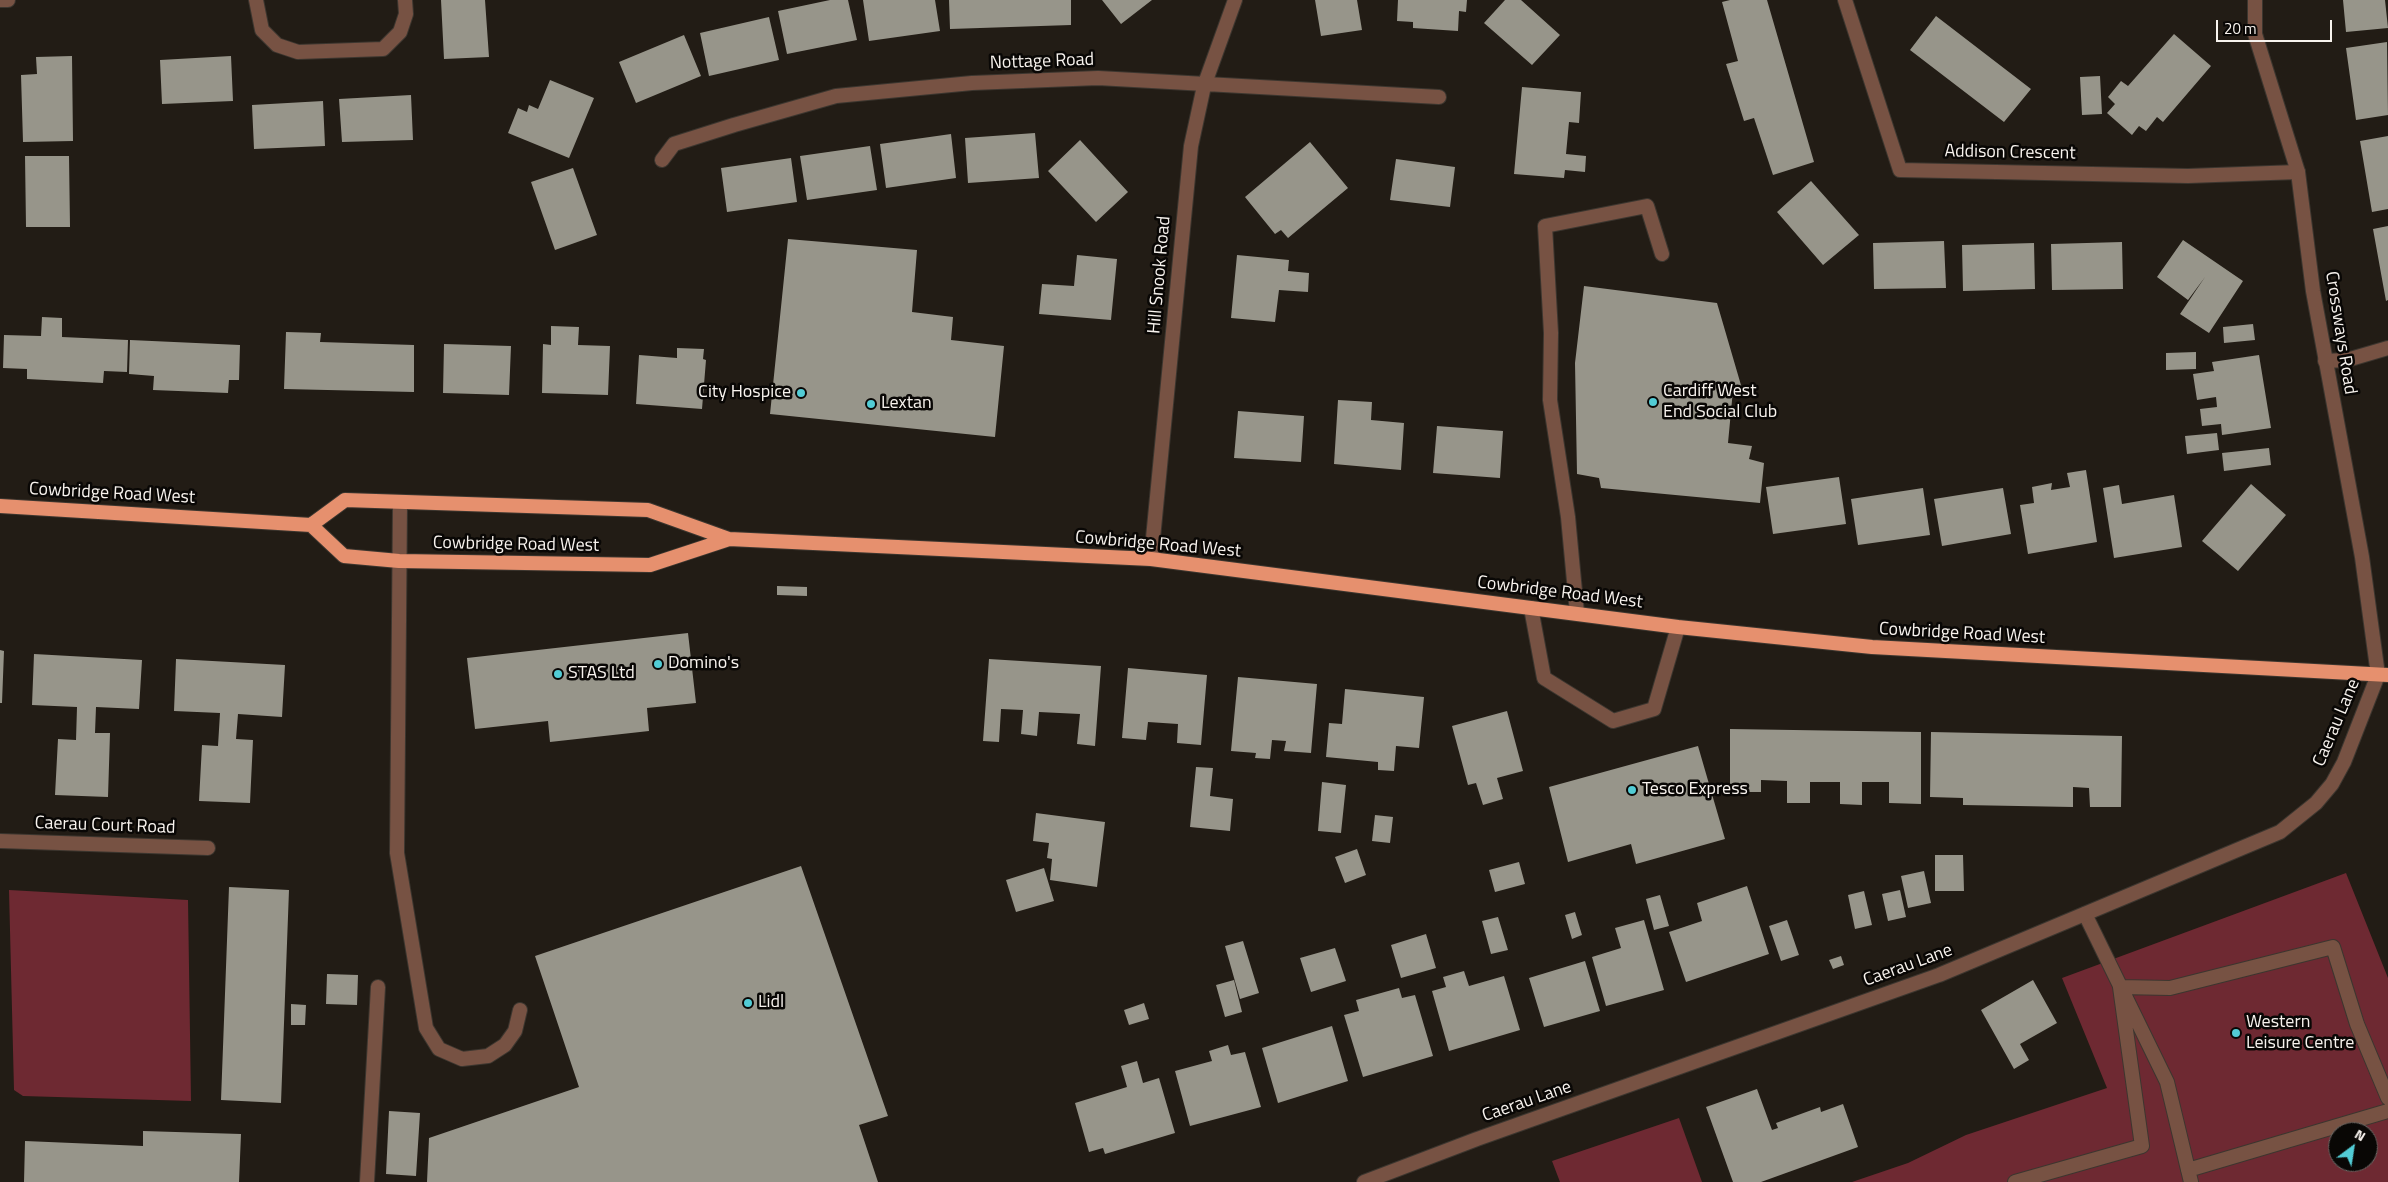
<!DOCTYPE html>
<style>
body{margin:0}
#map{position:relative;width:2388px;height:1182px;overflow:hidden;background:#221c15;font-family:"Titillium Web",sans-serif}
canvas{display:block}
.north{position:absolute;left:2328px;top:1122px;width:50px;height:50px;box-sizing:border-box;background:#090705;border:1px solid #696562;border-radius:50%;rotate:31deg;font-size:14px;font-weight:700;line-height:20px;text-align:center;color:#f8f3ee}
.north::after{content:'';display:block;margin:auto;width:18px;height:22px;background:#52ccd5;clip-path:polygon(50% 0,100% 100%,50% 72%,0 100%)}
.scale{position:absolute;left:2216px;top:20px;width:116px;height:22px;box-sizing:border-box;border:2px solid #f8f3ee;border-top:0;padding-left:6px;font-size:15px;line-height:18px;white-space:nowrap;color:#f8f3ee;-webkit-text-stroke:4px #090705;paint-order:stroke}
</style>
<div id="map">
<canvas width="2388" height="1182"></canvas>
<div class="north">N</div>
<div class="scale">20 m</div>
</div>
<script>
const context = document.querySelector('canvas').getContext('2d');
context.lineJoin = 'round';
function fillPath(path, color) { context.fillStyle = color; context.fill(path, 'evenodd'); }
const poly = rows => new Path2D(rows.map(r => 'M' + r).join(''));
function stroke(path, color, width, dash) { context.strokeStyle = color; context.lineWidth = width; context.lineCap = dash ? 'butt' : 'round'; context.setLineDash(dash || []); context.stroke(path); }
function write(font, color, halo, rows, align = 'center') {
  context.font = font + ' "Titillium Web",sans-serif'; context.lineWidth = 5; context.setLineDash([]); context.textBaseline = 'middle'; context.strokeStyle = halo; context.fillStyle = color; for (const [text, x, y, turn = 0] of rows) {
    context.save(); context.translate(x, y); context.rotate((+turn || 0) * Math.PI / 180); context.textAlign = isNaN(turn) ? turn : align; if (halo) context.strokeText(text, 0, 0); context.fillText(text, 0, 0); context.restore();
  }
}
const green = poly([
 [2346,873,2388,978,2388,1182,1852,1182,1908,1163,1966,1135,2107,1088,2062,978],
 [2338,1132,2368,1132,2368,1162,2338,1162],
 [9,890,188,900,191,1101,23,1096,14,1090],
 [1679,1118,1702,1182,1560,1182,1552,1161]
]);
const building = poly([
 [441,0,485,0,489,57,444,59],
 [830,0,848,0,857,40,787,54,778,11],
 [863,0,935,0,940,31,869,41],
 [949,0,1071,0,1071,25,950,29],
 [1102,0,1152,0,1121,24],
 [1315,0,1357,0,1362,30,1321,36],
 [1398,0,1467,0,1466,12,1459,11,1458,31,1413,28,1413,22,1397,21],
 [1505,0,1521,0,1560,35,1532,65,1484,23],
 [1730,0,1767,0,1814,162,1773,175,1754,118,1744,121,1726,64,1738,61,1722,2],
 [2343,0,2385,0,2388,28,2346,32],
 [1936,16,2031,89,2004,122,1910,50],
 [769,17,779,60,709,76,700,33],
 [2174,34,2211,66,2163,122,2157,117,2146,131,2139,126,2132,135,2107,113,2115,104,2108,97,2121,81,2128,86],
 [684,35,701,76,636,103,619,62],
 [2387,42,2388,115,2356,120,2346,48],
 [72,56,73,141,23,142,21,75,37,74,36,57],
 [231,56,233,101,162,104,160,60],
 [2100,76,2102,114,2082,115,2080,77],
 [550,80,594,98,569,158,508,133,518,108,527,112,529,105,538,109],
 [1522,87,1581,92,1579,123,1569,122,1566,154,1586,156,1585,172,1565,170,1564,178,1514,174],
 [411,95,413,140,342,142,339,99],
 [323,101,325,146,254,149,252,105],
 [1035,133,1039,178,968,183,965,138],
 [951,134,956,178,886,188,880,144],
 [2388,136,2388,209,2372,212,2360,141],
 [1080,140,1128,192,1096,222,1048,171],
 [1310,142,1348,188,1288,238,1281,230,1275,234,1245,197],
 [870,146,877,190,807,200,800,156],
 [25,156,69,156,70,227,26,227],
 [791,158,797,202,727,212,721,168],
 [1396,159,1455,167,1450,207,1390,200],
 [573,168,597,235,555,250,531,182],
 [1811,181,1859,235,1823,265,1777,212],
 [2388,226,2388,300,2386,301,2373,229],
 [788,239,917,250,912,312,953,317,951,340,1004,346,995,437,770,414],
 [2183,240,2243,281,2209,333,2180,314,2205,277,2188,300,2157,277],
 [1944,241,1946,288,1874,289,1873,243],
 [2122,242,2123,289,2052,290,2051,244],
 [2034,243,2035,289,1963,291,1962,245],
 [1077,255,1117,259,1111,320,1039,314,1042,284,1074,286],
 [1237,255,1289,260,1288,271,1309,273,1308,292,1279,290,1275,322,1231,318],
 [1584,286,1717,303,1743,392,1733,390,1728,443,1752,446,1749,459,1764,463,1760,503,1601,488,1599,478,1577,474,1575,363],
 [42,317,62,318,62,337,128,340,127,372,104,371,103,383,27,379,27,369,3,368,4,335,41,336],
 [2253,324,2255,340,2224,343,2223,327],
 [551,326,579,327,578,345,610,346,608,395,542,393,543,344,551,345],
 [286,332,321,333,320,342,414,345,414,392,284,389],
 [130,340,240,345,239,380,229,380,228,393,153,390,154,376,129,374],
 [444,344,511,346,509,395,443,393],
 [677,348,704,349,703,359,706,360,702,409,636,404,639,355,677,358],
 [2196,352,2196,369,2166,370,2166,353],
 [2259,355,2271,428,2222,435,2221,424,2202,426,2200,409,2217,407,2216,397,2197,400,2193,374,2214,371,2212,362],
 [1338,400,1372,402,1371,420,1404,423,1401,470,1334,464],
 [1238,411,1304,416,1301,462,1234,458],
 [1437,426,1503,431,1500,478,1433,473],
 [2217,433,2219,450,2187,454,2185,436],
 [2269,448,2271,465,2224,471,2222,453],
 [2086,470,2097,542,2028,554,2020,505,2034,503,2032,487,2052,483,2051,490,2070,487,2067,473],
 [1839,477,1846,524,1773,534,1766,487],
 [2251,484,2286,515,2238,571,2202,541],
 [2119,485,2122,504,2174,495,2182,547,2114,558,2103,488],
 [1923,488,1930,535,1858,545,1851,499],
 [2003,488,2011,534,1942,546,1934,499],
 [777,586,807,587,807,596,777,595],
 [688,633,696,703,647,708,649,731,550,742,548,721,475,729,467,658],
 [0,650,4,651,2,703,0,703],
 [34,654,142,660,139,709,96,707,95,733,110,733,108,797,55,795,58,739,76,740,77,707,32,705],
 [176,659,285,665,282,717,238,714,236,739,253,740,250,803,199,801,202,745,218,746,220,713,174,711],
 [989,659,1101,666,1095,746,1077,744,1080,714,1039,712,1037,736,1021,734,1023,710,1001,709,999,742,983,741],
 [1128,668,1207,675,1201,745,1177,743,1178,724,1148,722,1146,740,1122,738],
 [1238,677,1317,684,1311,753,1284,751,1286,741,1272,740,1270,759,1255,758,1256,753,1231,751],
 [1345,689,1424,697,1419,748,1396,746,1394,771,1378,770,1378,762,1326,757,1329,723,1342,724],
 [1507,711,1523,771,1497,778,1503,799,1483,805,1476,783,1468,785,1452,726],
 [1730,729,1921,732,1921,804,1889,803,1889,782,1862,782,1862,805,1840,804,1840,782,1810,782,1810,803,1787,803,1787,781,1761,780,1761,792,1745,792,1745,787,1730,787],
 [1931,732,2122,736,2121,807,2090,807,2089,788,2073,787,2073,807,1963,805,1963,798,1930,797],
 [1698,746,1725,839,1636,864,1631,844,1568,862,1549,787],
 [1196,767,1213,768,1210,796,1233,799,1230,831,1190,827],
 [1322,782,1346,785,1341,833,1318,831],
 [1036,813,1105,822,1097,887,1050,880,1052,859,1047,858,1049,843,1033,841],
 [1375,815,1393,817,1390,843,1372,841],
 [1357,849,1366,875,1345,883,1335,857],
 [1935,855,1963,855,1964,891,1935,891],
 [1519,862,1525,884,1495,892,1489,870],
 [801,866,888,1116,859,1125,878,1182,427,1182,429,1138,579,1087,535,956],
 [1044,868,1054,901,1016,912,1006,880],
 [1924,871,1931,903,1908,908,1901,876],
 [1747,886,1769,954,1686,982,1669,932,1702,921,1697,903],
 [229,887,289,890,281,1103,221,1100],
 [1900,890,1906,917,1888,921,1882,894],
 [1864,891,1872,925,1855,929,1848,895],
 [1660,895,1669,926,1654,930,1646,899],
 [1575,912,1582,935,1572,939,1565,915],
 [1498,917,1508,950,1491,954,1482,921],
 [1644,920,1664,990,1606,1006,1592,957,1621,948,1615,928],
 [1787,920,1799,955,1781,961,1769,926],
 [1426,934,1436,968,1401,978,1391,945],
 [1243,941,1259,993,1240,999,1225,946],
 [1335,948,1346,981,1311,992,1300,958],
 [1841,956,1844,965,1833,969,1829,960],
 [1585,961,1600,1011,1544,1027,1529,978],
 [1464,971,1469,986,1504,976,1520,1030,1449,1051,1432,991,1446,987,1443,977],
 [327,974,358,975,357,1005,326,1004],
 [1234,980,1242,1012,1225,1017,1216,985],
 [2033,980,2057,1023,2020,1044,2029,1060,2014,1069,1981,1010],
 [1399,988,1402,998,1415,995,1433,1056,1363,1077,1344,1015,1359,1011,1356,1000],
 [1144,1003,1149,1019,1129,1025,1124,1010],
 [291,1004,306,1005,305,1025,291,1025],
 [1332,1026,1348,1081,1278,1103,1262,1048],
 [1228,1045,1231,1055,1245,1052,1261,1107,1190,1126,1175,1071,1212,1061,1209,1051],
 [1137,1061,1143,1083,1159,1078,1175,1133,1105,1154,1103,1148,1089,1152,1075,1103,1127,1087,1121,1066],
 [1757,1089,1772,1130,1778,1128,1776,1123,1820,1107,1821,1112,1843,1104,1858,1147,1761,1182,1733,1182,1706,1107],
 [389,1111,420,1113,416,1176,386,1174],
 [143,1131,241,1134,239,1182,24,1182,25,1141,143,1146]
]);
const service = poly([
 [400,503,397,853,426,1028,439,1049,462,1059,488,1056,505,1045,515,1031,520,1010],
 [1531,608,1544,678,1613,721,1654,709,1678,627],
 [1577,613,1568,517,1550,400,1551,333,1545,226,1647,206,1662,254],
 [2085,914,2167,1082,2191,1182],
 [2120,987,2170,988,2333,947,2357,1024,2388,1098],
 [2188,1170,2388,1111],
 [367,1182,378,987],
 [2015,1182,2142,1146,2120,987]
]);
const minor = poly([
 [0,0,8,0],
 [256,0,262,30,277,45,298,52,383,49,400,32,406,14,405,0],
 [1845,0,1900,170,2188,176,2298,172],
 [662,160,674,144,734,125,836,96,972,83,1098,78,1439,97],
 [2325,361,2347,360,2388,348],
 [1151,559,1191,146,1204,86,1235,0],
 [0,841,208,848],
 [1364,1182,1477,1139,1939,975,2280,832,2316,803,2332,784,2344,762,2378,675]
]);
const tertiary = poly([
 [2255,0,2255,34,2298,172,2313,291,2362,557,2378,675]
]);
const trunk = poly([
 [0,506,311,525,344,556,399,561,650,565,729,539],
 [311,525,345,500,648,510,729,539,1151,559,1678,627,1872,647,2388,675]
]);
const markers = [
 [801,393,5,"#52ccd5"],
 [1653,402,5,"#52ccd5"],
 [871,404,5,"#52ccd5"],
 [658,664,5,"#52ccd5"],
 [558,674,5,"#52ccd5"],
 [1632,790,5,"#52ccd5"],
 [748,1003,5,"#52ccd5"],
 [2236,1033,5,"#52ccd5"]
];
const streetNames = [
 ["Nottage Road",1042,62,-2],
 ["Addison Crescent",2010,153,1],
 ["Hill Snook Road",1160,275,-85],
 ["Crossways Road",2340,333,81],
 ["Cowbridge Road West",112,494,3],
 ["Cowbridge Road West",516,545,1],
 ["Cowbridge Road West",1158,545,5],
 ["Cowbridge Road West",1560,593,7],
 ["Cowbridge Road West",1962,634,3],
 ["Caerau Lane",2337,723,-67],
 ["Caerau Court Road",105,826,2],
 ["Caerau Lane",1908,966,-20],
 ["Caerau Lane",1527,1102,-19]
];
const poiNames = [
 ["Cardiff West",1663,392],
 ["End Social Club",1663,413],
 ["City Hospice",791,393,"right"],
 ["Lextan",881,404],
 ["Domino's",668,664],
 ["STAS Ltd",568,674],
 ["Tesco Express",1642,790],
 ["Lidl",758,1003],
 ["Western",2246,1023],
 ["Leisure Centre",2246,1044]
];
fillPath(green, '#6e2932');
fillPath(building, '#97958a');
stroke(service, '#3c362f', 16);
stroke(minor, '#3c362f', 16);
stroke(tertiary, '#3c362f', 16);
stroke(trunk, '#3c362f', 16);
stroke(service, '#775243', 14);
stroke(minor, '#775243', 14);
stroke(tertiary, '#775243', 14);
stroke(trunk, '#e6906e', 14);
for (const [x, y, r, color] of markers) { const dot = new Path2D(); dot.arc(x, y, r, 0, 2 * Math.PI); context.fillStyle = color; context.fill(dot); stroke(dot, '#090705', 2); }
write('18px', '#f8f3ee', '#090705', streetNames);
write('18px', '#f8f3ee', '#090705', poiNames, 'left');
</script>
